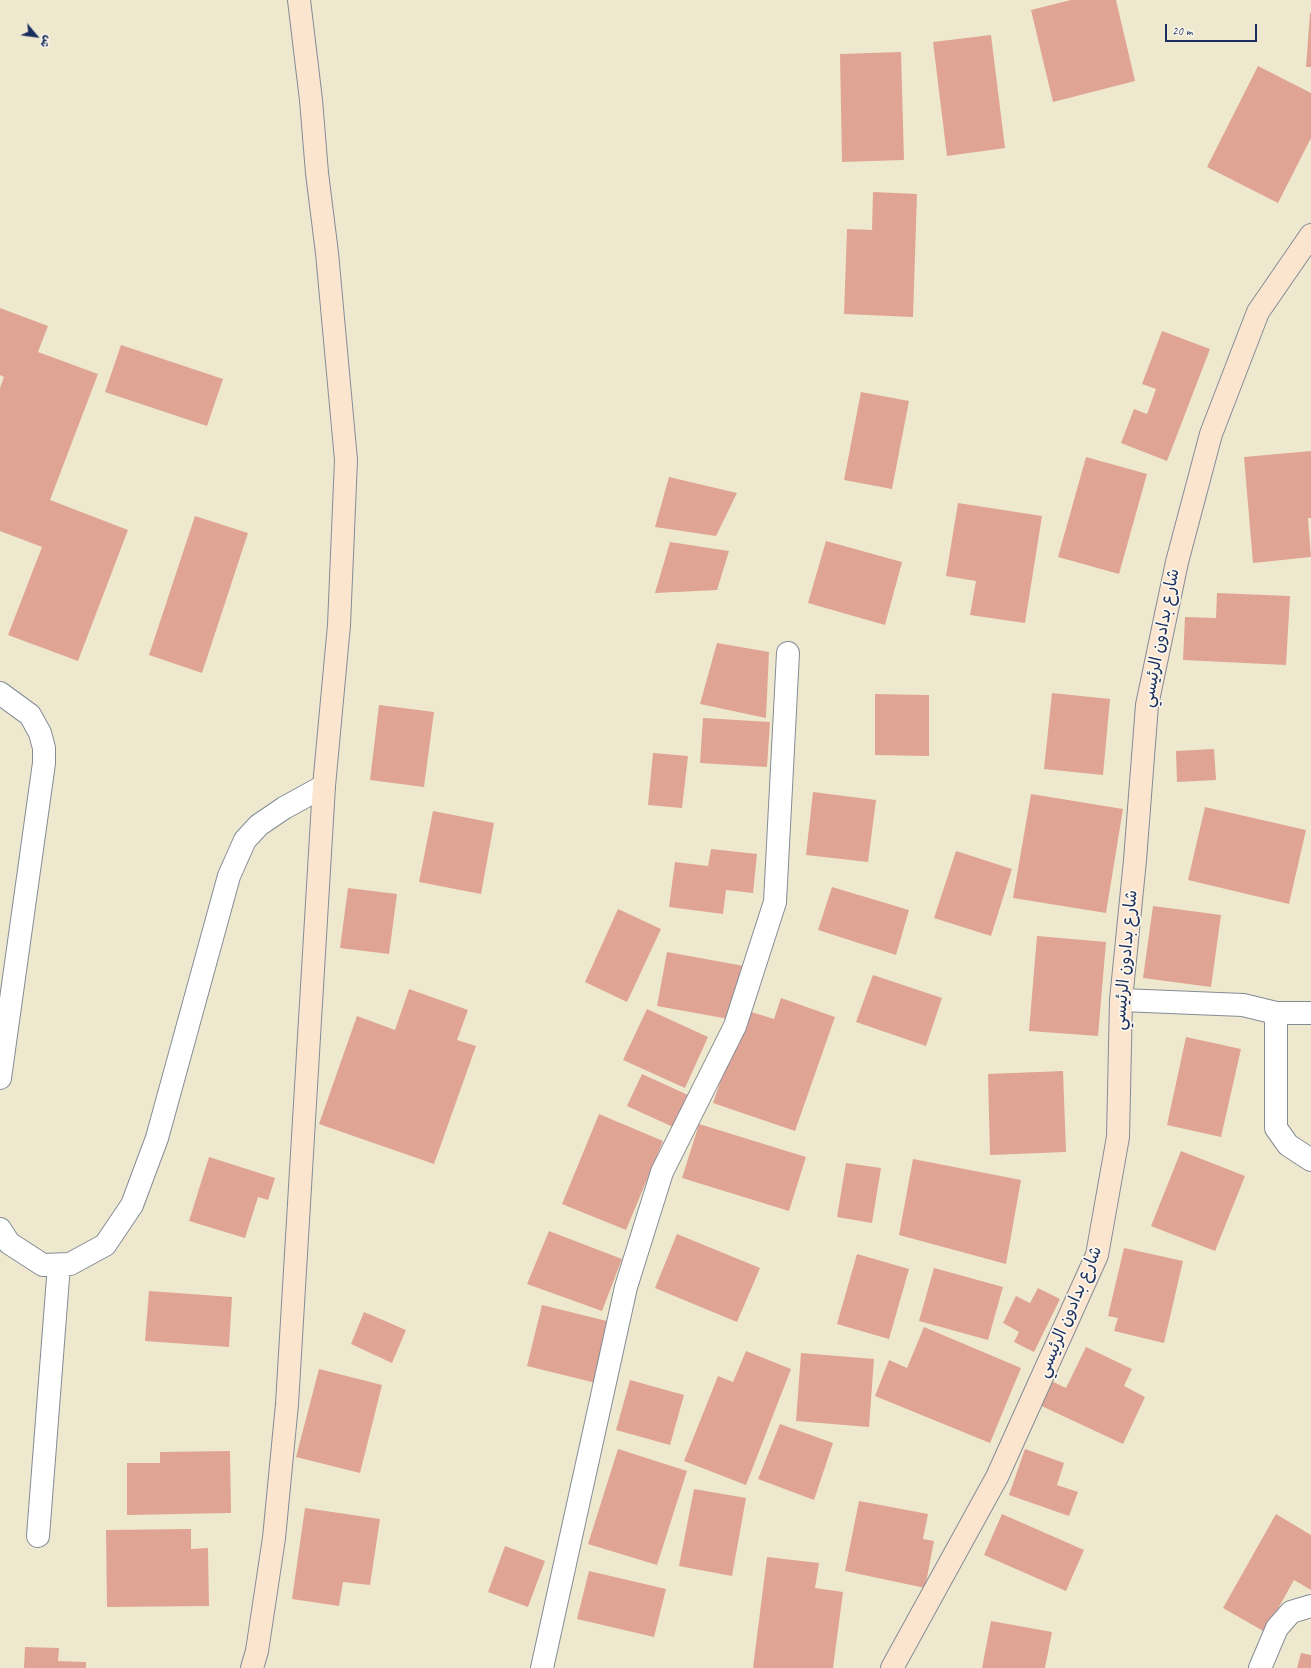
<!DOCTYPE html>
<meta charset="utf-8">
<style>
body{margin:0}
#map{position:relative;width:1311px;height:1668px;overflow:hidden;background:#eee9ce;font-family:Caveat,"Playpen Sans Arabic",sans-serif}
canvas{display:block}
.north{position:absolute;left:16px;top:16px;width:40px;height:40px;-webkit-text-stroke:3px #fbf7ec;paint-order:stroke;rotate:119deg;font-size:11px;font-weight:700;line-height:16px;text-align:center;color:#1b2f5e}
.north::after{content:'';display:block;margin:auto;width:14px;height:18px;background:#1b2f5e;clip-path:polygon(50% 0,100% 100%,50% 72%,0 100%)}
.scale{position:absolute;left:1165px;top:24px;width:92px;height:18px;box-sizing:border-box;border:2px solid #1b2f5e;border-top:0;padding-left:5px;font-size:12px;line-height:14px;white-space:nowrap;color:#1b2f5e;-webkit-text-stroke:3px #fbf7ec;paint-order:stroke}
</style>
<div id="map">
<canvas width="1311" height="1668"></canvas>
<div class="north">ش</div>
<div class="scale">20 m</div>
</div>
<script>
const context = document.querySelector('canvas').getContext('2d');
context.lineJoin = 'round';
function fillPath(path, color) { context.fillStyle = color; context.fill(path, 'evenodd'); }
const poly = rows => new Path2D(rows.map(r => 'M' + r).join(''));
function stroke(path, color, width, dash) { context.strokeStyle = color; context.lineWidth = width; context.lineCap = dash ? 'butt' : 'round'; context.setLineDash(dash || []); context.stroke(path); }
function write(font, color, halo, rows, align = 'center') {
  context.font = font + ' Caveat,"Playpen Sans Arabic",sans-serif'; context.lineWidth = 3.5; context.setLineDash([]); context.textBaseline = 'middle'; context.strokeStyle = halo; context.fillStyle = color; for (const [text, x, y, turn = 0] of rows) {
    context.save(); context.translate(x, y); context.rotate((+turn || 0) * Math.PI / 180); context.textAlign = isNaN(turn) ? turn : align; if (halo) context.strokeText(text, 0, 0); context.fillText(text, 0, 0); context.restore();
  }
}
const building = poly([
 [1071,0,1116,0,1135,81,1053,102,1031,10],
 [1310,13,1311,13,1311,67,1306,67],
 [991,35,1005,148,947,156,933,42],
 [901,52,904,160,842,162,840,54],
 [1258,66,1311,93,1311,138,1278,203,1207,167],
 [873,192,917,194,913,317,844,314,847,229,872,230],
 [0,308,48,326,38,352,98,374,50,500,128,530,78,661,8,635,42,547,0,531,0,388,4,377,0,375],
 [1162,331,1210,349,1167,461,1121,443,1134,409,1147,414,1156,389,1142,384],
 [121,345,223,379,207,426,105,392],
 [861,392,909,401,892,489,844,480],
 [1311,451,1311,518,1308,518,1311,557,1253,563,1244,457],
 [1086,457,1147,474,1119,574,1058,557],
 [669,477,737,493,716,536,655,527],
 [958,503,1042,516,1025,623,970,615,976,581,946,576],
 [195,516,248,533,202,673,149,655],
 [826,541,902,562,885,625,808,603],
 [670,542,729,551,717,590,655,593],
 [1217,593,1290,596,1286,665,1183,660,1185,617,1216,618],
 [717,643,769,652,766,718,700,704],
 [1052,693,1110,699,1103,775,1044,769],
 [875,694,929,695,929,756,875,755],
 [379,705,434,712,424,787,370,780],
 [703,718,770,722,767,767,700,763],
 [1214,749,1216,780,1177,782,1176,751],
 [653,753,688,756,682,808,648,805],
 [813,792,876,800,868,862,806,855],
 [1031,794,1123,809,1106,913,1013,898],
 [1205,807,1306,830,1289,904,1188,880],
 [433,811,494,823,481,894,419,882],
 [711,849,757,854,753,893,726,890,723,914,669,907,675,862,708,866],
 [956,851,1012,869,991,936,934,918],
 [832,887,909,910,896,955,818,930],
 [348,888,397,894,389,954,340,948],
 [1153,906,1221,915,1211,987,1143,978],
 [618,909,661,929,627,1002,585,982],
 [1037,936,1106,942,1098,1036,1029,1031],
 [667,952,744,966,734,1020,657,1006],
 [873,975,942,998,926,1046,856,1022],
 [409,989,468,1010,457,1040,476,1046,434,1164,319,1124,357,1016,395,1030],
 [781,998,835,1017,795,1131,713,1103,745,1010,774,1019],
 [647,1009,708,1037,685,1088,623,1060],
 [1186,1037,1241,1049,1221,1137,1167,1125],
 [1063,1071,1066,1152,990,1155,988,1074],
 [642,1074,688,1095,673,1127,627,1106],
 [599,1114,663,1141,626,1230,562,1204],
 [699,1124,806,1157,789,1211,682,1178],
 [1181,1151,1245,1176,1215,1251,1151,1226],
 [209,1157,275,1178,268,1200,258,1197,245,1238,189,1221],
 [913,1159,1021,1180,1006,1264,899,1235],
 [846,1163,881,1168,872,1223,837,1217],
 [549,1231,622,1259,602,1311,527,1284],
 [677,1234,760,1268,737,1322,655,1288],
 [1124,1248,1183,1261,1164,1343,1114,1331,1118,1318,1108,1316],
 [857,1254,909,1269,889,1339,837,1324],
 [934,1268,1003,1287,988,1340,919,1321],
 [1038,1288,1060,1299,1034,1352,1014,1342,1019,1332,1003,1323,1016,1296,1030,1303],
 [149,1291,232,1297,229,1347,145,1341],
 [542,1305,615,1323,600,1384,527,1366],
 [364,1312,406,1330,392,1363,351,1344],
 [924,1327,1021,1368,990,1443,875,1396,889,1360,907,1368],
 [1086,1347,1132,1369,1124,1386,1145,1397,1123,1444,1033,1402,1045,1378,1066,1388],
 [746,1351,791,1369,746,1485,684,1461,718,1376,733,1382],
 [801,1353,874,1359,869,1427,796,1421],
 [319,1369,382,1385,360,1473,296,1457],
 [630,1380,684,1395,670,1445,616,1430],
 [780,1424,833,1443,814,1500,758,1479],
 [618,1449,687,1471,657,1565,588,1544],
 [1025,1449,1064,1463,1057,1485,1078,1492,1069,1516,1009,1495],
 [230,1451,231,1513,127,1515,127,1463,160,1463,160,1452],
 [694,1489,746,1498,732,1576,679,1566],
 [859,1501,928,1514,923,1539,934,1541,925,1588,845,1571],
 [305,1508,380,1519,370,1585,343,1582,339,1606,292,1599],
 [1002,1514,1084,1550,1066,1591,984,1555],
 [1276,1514,1311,1535,1311,1590,1294,1580,1265,1632,1223,1608],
 [191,1529,191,1549,208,1548,209,1606,107,1607,106,1530],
 [505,1546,545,1561,528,1607,488,1592],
 [767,1557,819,1563,815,1588,843,1592,833,1668,753,1668],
 [589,1571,666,1589,654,1637,577,1619],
 [991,1621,1052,1632,1045,1668,982,1668],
 [25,1647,59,1648,58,1661,86,1662,86,1668,24,1668],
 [1301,1653,1311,1655,1311,1668,1297,1668]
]);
const minor = poly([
 [0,693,30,715,40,733,44,748,44,763,0,1078],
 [1121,1000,1243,1005,1276,1013,1276,1128,1288,1145,1311,1160],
 [1276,1013,1311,1013],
 [0,1229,9,1243,43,1265,70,1264,105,1245,132,1205,157,1138,229,876,245,840,259,825,284,808,324,786],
 [38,1536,59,1265],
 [542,1668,626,1287,662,1172,735,1026,775,902,788,653],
 [1260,1668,1277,1628,1291,1612,1311,1606]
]);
const secondary = poly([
 [252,1668,257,1651,274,1538,287,1404,324,786,339,625,346,460,327,253,317,173,311,100,299,0],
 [892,1668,997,1477,1097,1255,1118,1137,1121,1000,1135,860,1147,705,1177,562,1211,434,1258,312,1311,235]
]);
const streetNames = [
 ["شارع بدادون الرئيسي",1161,638,-79],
 ["شارع بدادون الرئيسي",1126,960,-85],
 ["شارع بدادون الرئيسي",1070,1312,-67]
];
fillPath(building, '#e0a495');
stroke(minor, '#848c96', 24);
stroke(secondary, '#848c96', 24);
stroke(minor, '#fff', 22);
stroke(secondary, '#fbe5cf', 22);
write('17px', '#1b2f5e', '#fbf7ec', streetNames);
</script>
